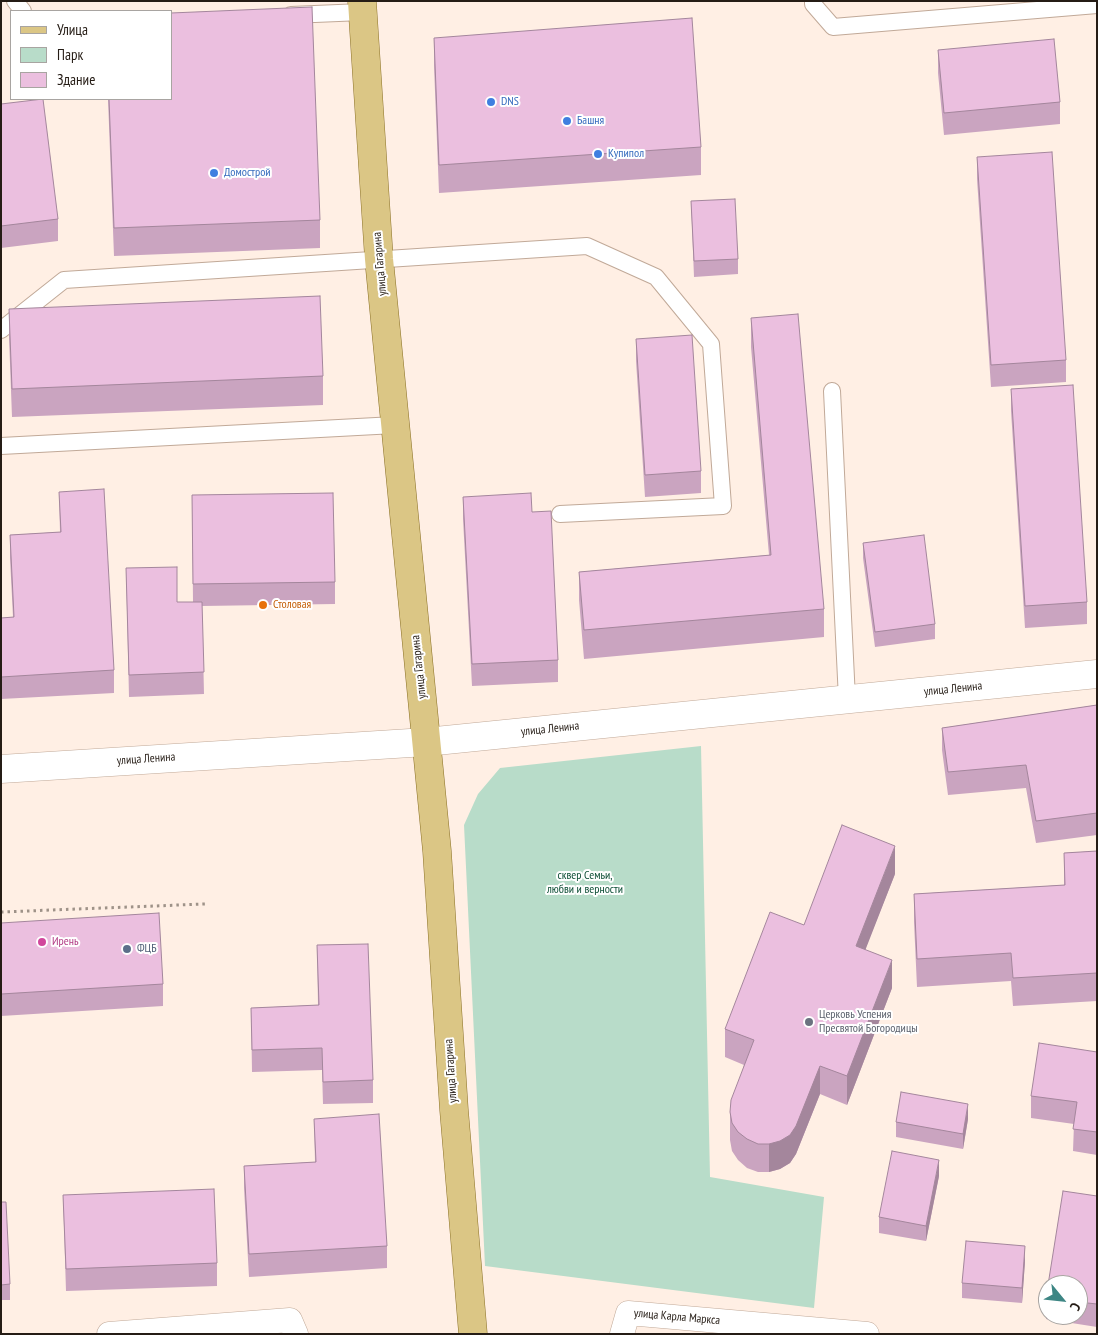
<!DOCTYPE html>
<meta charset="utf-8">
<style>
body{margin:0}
#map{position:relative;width:1098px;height:1335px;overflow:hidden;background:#ffefe4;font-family:"PT Sans Narrow",sans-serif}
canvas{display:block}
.frame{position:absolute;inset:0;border:2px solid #251c15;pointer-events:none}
.legend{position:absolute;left:10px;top:10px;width:162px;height:90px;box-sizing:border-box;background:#fff;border:1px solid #a8a4a1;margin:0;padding:6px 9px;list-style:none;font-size:15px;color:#251c15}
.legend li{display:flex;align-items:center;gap:10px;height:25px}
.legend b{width:25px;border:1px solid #a8a4a1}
.north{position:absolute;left:1038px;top:1275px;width:50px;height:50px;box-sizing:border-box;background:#fff;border:1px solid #a8a4a1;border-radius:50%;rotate:118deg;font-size:14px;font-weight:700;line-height:20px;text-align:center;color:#251c15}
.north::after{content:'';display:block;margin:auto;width:18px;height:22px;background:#3e8684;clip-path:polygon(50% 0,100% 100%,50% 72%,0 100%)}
</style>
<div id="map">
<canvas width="1098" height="1335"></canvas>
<div class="frame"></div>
<ul class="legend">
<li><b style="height:6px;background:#dbc685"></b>Улица</li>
<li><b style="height:14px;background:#b8dcc9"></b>Парк</li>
<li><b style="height:14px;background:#ebbfdf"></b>Здание</li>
</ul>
<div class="north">С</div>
</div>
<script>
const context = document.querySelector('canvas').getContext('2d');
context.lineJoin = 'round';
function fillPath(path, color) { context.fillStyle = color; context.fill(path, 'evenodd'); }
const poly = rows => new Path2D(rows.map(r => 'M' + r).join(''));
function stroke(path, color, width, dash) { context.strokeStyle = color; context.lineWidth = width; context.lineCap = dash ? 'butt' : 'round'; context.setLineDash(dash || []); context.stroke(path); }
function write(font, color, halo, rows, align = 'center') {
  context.font = font + ' "PT Sans Narrow",sans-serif'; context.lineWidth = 4; context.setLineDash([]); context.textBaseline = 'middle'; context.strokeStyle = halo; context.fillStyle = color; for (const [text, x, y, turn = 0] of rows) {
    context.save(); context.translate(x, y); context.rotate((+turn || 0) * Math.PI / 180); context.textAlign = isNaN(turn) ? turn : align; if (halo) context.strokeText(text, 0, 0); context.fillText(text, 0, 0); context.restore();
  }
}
const green = poly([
 [701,746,710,1177,824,1197,814,1308,485,1266,464,825,478,794,500,768]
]);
const path = poly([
 [1,912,205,904]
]);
const service = poly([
 [15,1,23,11],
 [813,1,813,4,833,27,1097,5],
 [291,15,362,12],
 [1,330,64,280,587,246,656,277,711,344,723,506,560,514],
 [832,391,847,699],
 [1,446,395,425]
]);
const pedestrian = poly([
 [109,1334,290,1320,296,1334],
 [622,1334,628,1313,867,1334]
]);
const tertiary = poly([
 [426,742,1097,674]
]);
const secondary = poly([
 [1,769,426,742]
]);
const primary = poly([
 [362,1,379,259,437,851,454,1110,473,1334]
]);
const wall = poly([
 [434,38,701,147,701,175,439,193,434,66],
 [938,50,1060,102,1060,124,944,135,938,73],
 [108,99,171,99,320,220,320,248,114,256],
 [1,104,58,219,58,241,1,248],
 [977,157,1066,360,1066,382,991,387,977,179],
 [691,201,738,259,738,274,694,277],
 [9,309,323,376,323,405,12,417,9,337],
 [751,318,824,609,824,637,584,659,579,600,579,572,769,555,751,347],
 [636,339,701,471,701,493,645,497,636,361],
 [1011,389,1087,602,1087,624,1025,628,1011,411],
 [59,492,114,670,114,693,1,699,1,618,13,617,10,558,10,535,60,532],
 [192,495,335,582,335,604,202,606,204,694,129,697,126,568,177,602,193,602],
 [463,497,532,512,558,660,558,682,472,686,463,519],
 [863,543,935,624,935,639,875,647,863,558],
 [1097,705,1097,835,1036,843,1026,788,948,795,942,750,942,728],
 [1097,851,1097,1001,1013,1006,1011,981,917,987,914,922,914,894,1064,885,1064,853],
 [895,874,865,949,892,988,847,1105,820,1094,796,1154,790,1163,780,1169,769,1172,758,1172,747,1168,738,1160,732,1151,730,1140,730,1112,744,1065,725,1057,725,1029,804,925],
 [1,923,163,984,163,1006,1,1016],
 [317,945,373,1080,373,1103,323,1104,322,1070,252,1072,251,1008,318,1005],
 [1097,1052,1097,1155,1073,1151,1074,1124,1031,1118,1031,1096],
 [314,1119,387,1246,387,1268,249,1277,244,1188,244,1166,315,1162],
 [968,1119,963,1149,896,1137,896,1122],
 [939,1176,926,1241,879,1233,879,1217],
 [63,1195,217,1263,217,1286,66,1291],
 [1097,1196,1097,1327,1046,1319,1046,1297,1048,1286,1048,1315,1078,1315,1078,1285],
 [1,1202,10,1284,10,1300,1,1300],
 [1025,1261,1022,1303,962,1298,962,1283]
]);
const shadedWall = poly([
 [895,846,895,874,856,974,856,946],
 [892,960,892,988,847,1105,847,1076],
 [820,1066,820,1094,796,1154,790,1163,780,1169,769,1172,769,1144],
 [968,1104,968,1119,963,1149,963,1134],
 [939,1160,939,1176,926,1241,926,1226],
 [1025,1246,1025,1261,1022,1303,1022,1288]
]);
const building = poly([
 [312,7,320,220,114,228,109,99,171,99,171,13,312,7],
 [692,18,701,147,439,165,434,38,692,18],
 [1054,39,1060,102,944,113,938,50,1054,39],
 [43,99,58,219,1,226,1,104,43,99],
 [1052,152,1066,360,991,365,977,157,1052,152],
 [735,199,738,259,694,261,691,201,735,199],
 [320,296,323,376,12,389,9,309,320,296],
 [798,314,824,609,584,630,579,572,771,555,751,318,798,314],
 [692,335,701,471,645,475,636,339,692,335],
 [1073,385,1087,602,1025,606,1011,389,1073,385],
 [104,489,114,670,1,677,1,618,14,617,10,535,61,532,59,492,104,489],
 [333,493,335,582,193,584,192,495,333,493],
 [531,493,532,512,551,511,558,660,472,664,463,497,531,493],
 [924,535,935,624,875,632,863,543,924,535],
 [177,567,177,602,202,602,204,672,129,675,126,568,177,567],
 [1097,705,1097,813,1036,821,1026,765,948,772,942,728,1097,705],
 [842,825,895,846,856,946,892,960,847,1076,820,1066,796,1126,790,1135,780,1141,769,1144,758,1144,747,1139,738,1132,732,1123,730,1112,731,1100,754,1040,725,1029,770,912,804,925,842,825],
 [1097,851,1097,973,1013,978,1011,953,917,959,914,894,1065,885,1064,853,1097,851],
 [159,913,163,984,1,994,1,923,159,913],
 [368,944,373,1080,323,1082,322,1048,252,1050,251,1008,319,1005,317,945,368,944],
 [1039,1043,1097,1052,1097,1132,1073,1129,1077,1102,1031,1096,1039,1043],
 [901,1092,968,1104,963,1134,896,1122,901,1092],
 [379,1114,387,1246,249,1254,244,1166,316,1162,314,1119,379,1114],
 [892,1151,939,1160,926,1226,879,1217,892,1151],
 [214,1189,217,1263,66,1269,63,1195,214,1189],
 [1063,1191,1097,1196,1097,1304,1078,1302,1078,1285,1048,1285,1063,1191],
 [1,1202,6,1202,10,1284,1,1285,1,1202],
 [966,1241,1025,1246,1022,1288,962,1283,966,1241],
 [1048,1286,1048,1297,1046,1297,1048,1286]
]);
const markers = [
 [491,102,5,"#3f7fe0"],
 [567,121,5,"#3f7fe0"],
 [598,154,5,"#3f7fe0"],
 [214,173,5,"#3f7fe0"],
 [263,605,5,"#e8710a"],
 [42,942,5,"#d1479c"],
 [127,949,5,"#5c6f8a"],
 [809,1022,5,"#6b7280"]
];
const shopNames = [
 ["DNS",501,102],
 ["Башня",577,121],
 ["Купипол",608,154],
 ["Домострой",224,173]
];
const streetNames = [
 ["улица Гагарина",380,264,-95],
 ["улица Гагарина",419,667,-96],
 ["улица Ленина",953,689,-6],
 ["улица Ленина",550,729,-6],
 ["улица Ленина",146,759,-4],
 ["улица Гагарина",451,1071,-94],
 ["улица Карла Маркса",677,1317,5]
];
const foodNames = [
 ["Столовая",273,605]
];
const parkNames = [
 ["сквер Семьи,",585,876],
 ["любви и верности",585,890]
];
const hotelNames = [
 ["Ирень",52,942]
];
const serviceNames = [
 ["ФЦБ",137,949]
];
const worshipNames = [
 ["Церковь Успения",819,1015],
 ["Пресвятой Богородицы",819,1029]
];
fillPath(green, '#b8dcc9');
stroke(service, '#c1a998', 18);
stroke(pedestrian, '#c1a998', 25);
stroke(tertiary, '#c1a998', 29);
stroke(secondary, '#c1a998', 29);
stroke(primary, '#8c7228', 29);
stroke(path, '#9e9288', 3, [2.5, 4]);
stroke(service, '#fff', 16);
stroke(pedestrian, '#fff', 24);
stroke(tertiary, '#fff', 28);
stroke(secondary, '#fff', 28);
stroke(primary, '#dbc685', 28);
fillPath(wall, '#caa4c0');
fillPath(shadedWall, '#a4869c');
fillPath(building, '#ebbfdf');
stroke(building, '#a4869c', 1);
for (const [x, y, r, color] of markers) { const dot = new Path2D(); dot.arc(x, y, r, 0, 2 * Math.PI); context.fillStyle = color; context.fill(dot); stroke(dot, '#fff', 2); }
write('12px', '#366cbe', '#fff', shopNames, 'left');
write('12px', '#251c15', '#fff', streetNames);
write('12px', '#c56008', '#fff', foodNames, 'left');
write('12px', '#0e4f36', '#fff', parkNames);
write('12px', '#b23c85', '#fff', hotelNames, 'left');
write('12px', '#4e5e75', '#fff', serviceNames, 'left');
write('12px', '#5b616d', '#fff', worshipNames, 'left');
</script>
